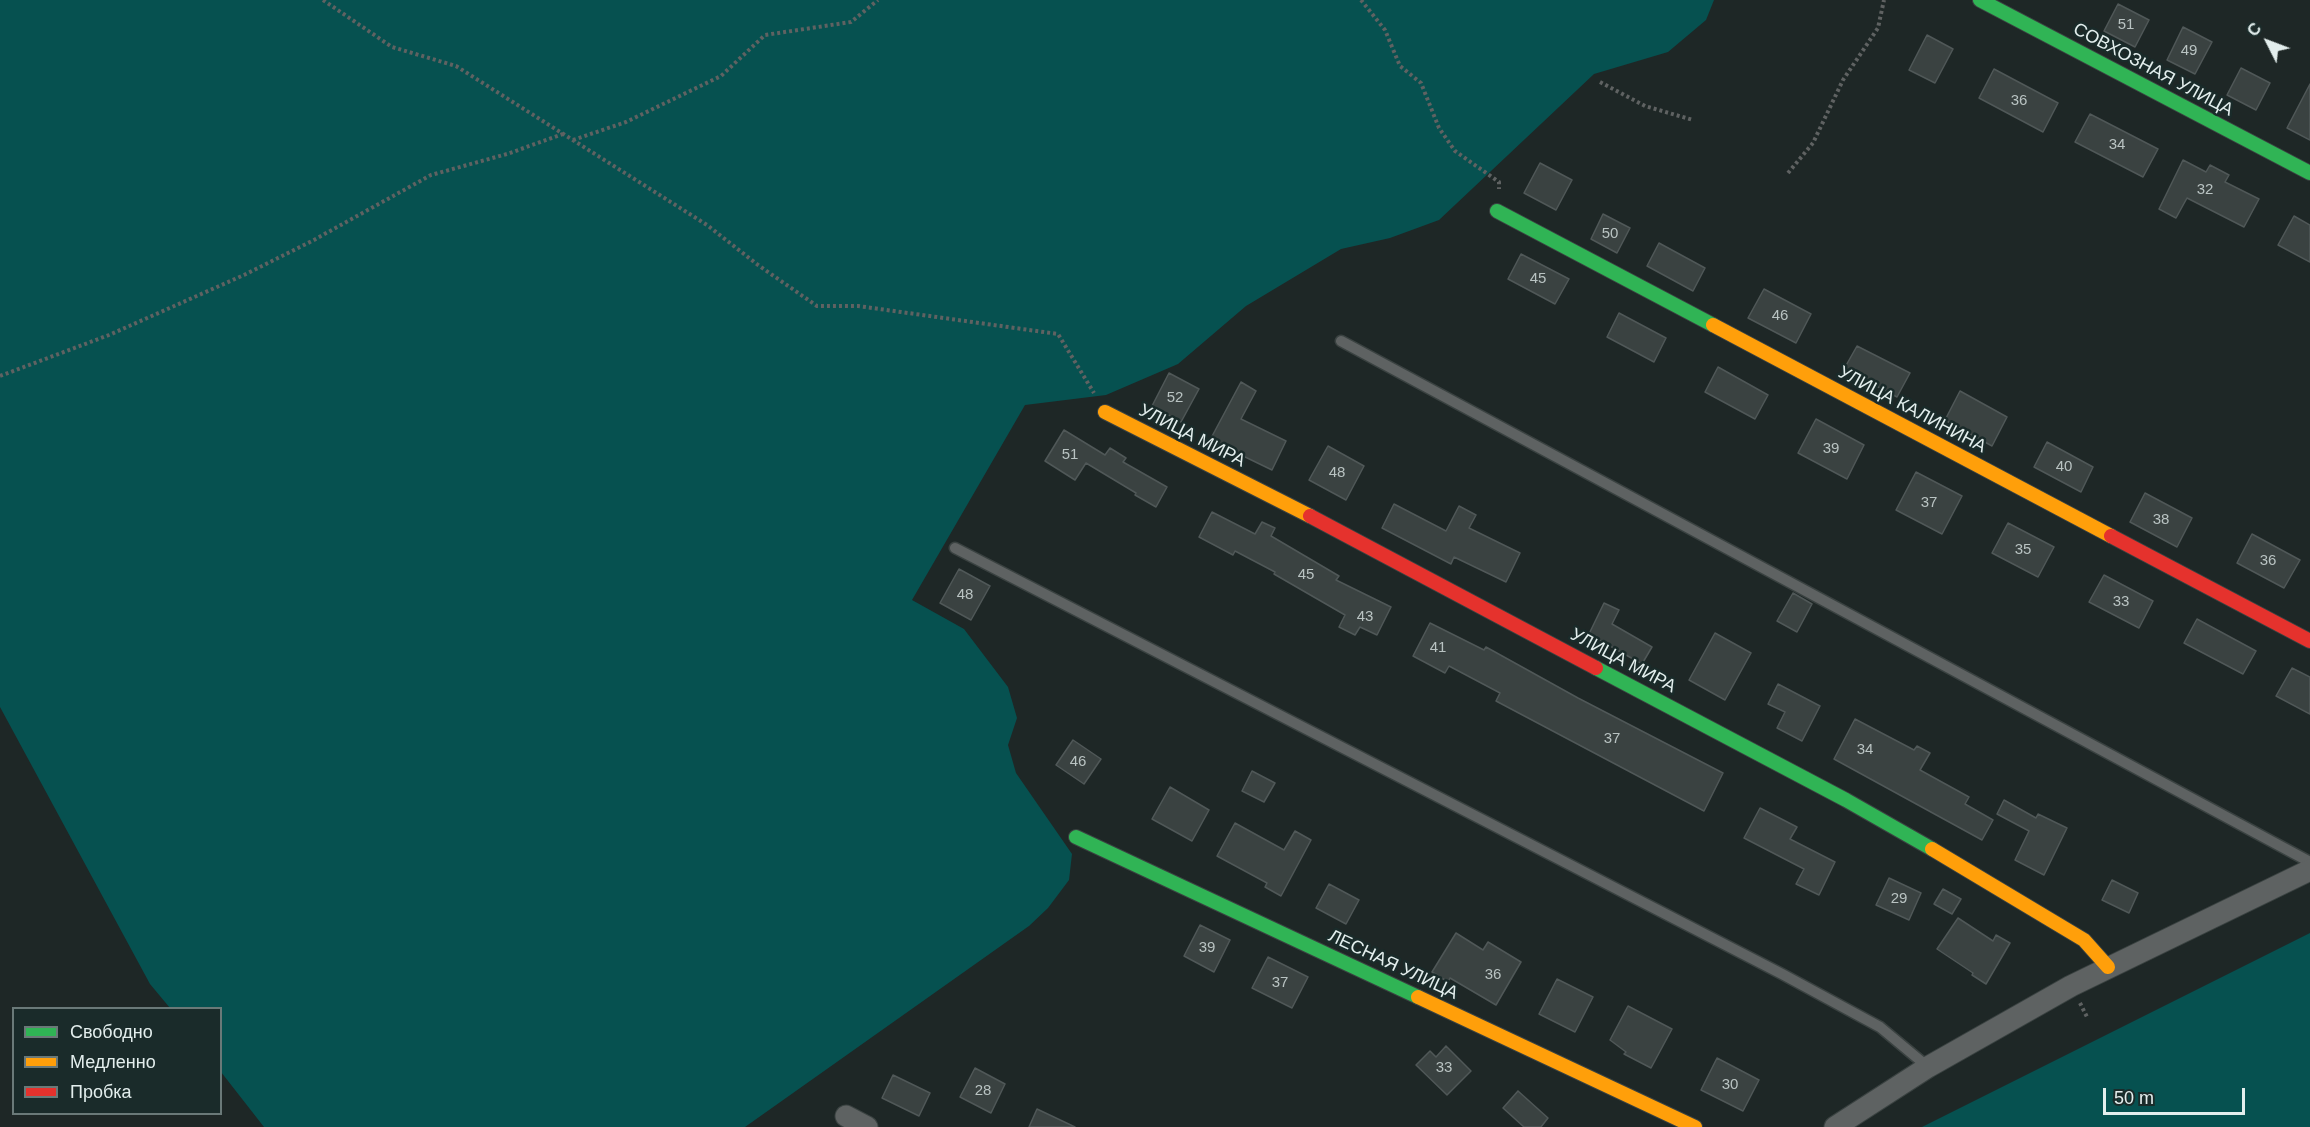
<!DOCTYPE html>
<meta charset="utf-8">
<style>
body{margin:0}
#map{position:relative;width:2310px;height:1127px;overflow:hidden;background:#1e2726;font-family:Helvetica,sans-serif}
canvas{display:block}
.legend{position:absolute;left:12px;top:1007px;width:210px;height:108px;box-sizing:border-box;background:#1a2b2a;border:2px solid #6a7978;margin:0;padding:8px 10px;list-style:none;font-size:18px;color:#e3eeed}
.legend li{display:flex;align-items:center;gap:12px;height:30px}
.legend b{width:30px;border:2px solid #6a7978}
.north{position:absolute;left:2238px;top:12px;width:60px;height:60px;-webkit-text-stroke:4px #1a2b2a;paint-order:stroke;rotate:312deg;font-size:16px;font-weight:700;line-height:24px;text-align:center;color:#e3eeed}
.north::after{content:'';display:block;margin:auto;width:21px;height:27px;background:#e3eeed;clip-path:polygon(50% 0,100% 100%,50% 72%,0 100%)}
.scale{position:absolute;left:2103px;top:1088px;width:142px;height:27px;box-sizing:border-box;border:3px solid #e3eeed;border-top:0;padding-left:8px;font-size:18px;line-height:21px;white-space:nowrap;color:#e3eeed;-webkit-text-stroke:4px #1a2b2a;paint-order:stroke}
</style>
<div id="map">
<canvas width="2310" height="1127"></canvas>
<ul class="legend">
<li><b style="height:8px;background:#30b455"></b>Свободно</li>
<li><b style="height:8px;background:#ff9f0a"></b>Медленно</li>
<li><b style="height:8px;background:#e5322d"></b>Пробка</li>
</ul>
<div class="north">С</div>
<div class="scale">50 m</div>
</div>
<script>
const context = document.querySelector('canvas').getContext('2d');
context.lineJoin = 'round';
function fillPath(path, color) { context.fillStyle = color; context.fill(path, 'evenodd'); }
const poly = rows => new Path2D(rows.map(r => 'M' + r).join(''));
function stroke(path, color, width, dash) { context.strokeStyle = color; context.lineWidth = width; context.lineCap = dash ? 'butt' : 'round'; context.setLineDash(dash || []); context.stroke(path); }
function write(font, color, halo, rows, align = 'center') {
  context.font = font + ' Helvetica,sans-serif'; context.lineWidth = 5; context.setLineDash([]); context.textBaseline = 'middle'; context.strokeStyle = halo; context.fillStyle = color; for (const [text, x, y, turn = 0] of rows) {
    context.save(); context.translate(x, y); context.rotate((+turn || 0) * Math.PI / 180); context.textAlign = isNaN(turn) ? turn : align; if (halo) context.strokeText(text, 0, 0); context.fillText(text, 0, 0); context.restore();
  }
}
const green = poly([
 [0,0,1714,0,1706,20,1668,52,1594,74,1439,220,1390,238,1341,249,1246,306,1178,364,1106,395,1025,405,912,600,964,629,1008,687,1017,718,1008,745,1016,773,1072,854,1069,880,1048,908,1029,926,745,1127,264,1127,221,1072,220,1008,170,1008,150,984,0,707],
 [2310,933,2310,1127,1922,1127]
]);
const building = poly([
 [2118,4,2149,20,2135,47,2104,31,2118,4],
 [2183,27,2212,42,2195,74,2167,60,2183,27],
 [1927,35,1953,49,1935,83,1909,70,1927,35],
 [2241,68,2270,83,2256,110,2227,95,2241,68],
 [1994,69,2058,103,2043,132,1979,98,1994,69],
 [2310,84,2310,140,2287,128,2310,84],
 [2090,114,2158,149,2143,177,2075,142,2090,114],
 [2183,160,2206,172,2210,165,2229,175,2225,182,2259,199,2244,227,2187,198,2176,218,2159,209,2183,160],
 [1540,163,1572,180,1556,210,1524,193,1540,163],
 [1603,214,1630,228,1617,253,1591,239,1603,214],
 [2294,216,2310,225,2310,262,2278,245,2294,216],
 [1659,243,1705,268,1693,291,1647,266,1659,243],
 [1521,254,1569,279,1555,304,1508,279,1521,254],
 [1764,289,1811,314,1796,343,1748,318,1764,289],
 [1619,313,1666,338,1654,362,1607,337,1619,313],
 [1857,346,1910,373,1897,397,1844,369,1857,346],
 [1718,367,1768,395,1755,419,1705,392,1718,367],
 [1169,373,1199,389,1181,422,1152,406,1169,373],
 [1241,382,1256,391,1241,419,1286,441,1272,470,1210,440,1241,382],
 [1960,391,2007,417,1992,446,1945,420,1960,391],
 [1816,419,1864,445,1847,479,1798,453,1816,419],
 [1064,430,1105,455,1110,448,1126,458,1123,462,1167,487,1156,507,1135,495,1136,493,1086,463,1075,480,1045,461,1064,430],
 [2047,442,2093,467,2081,492,2034,467,2047,442],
 [1328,446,1364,466,1346,500,1309,480,1328,446],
 [1916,472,1962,496,1942,534,1896,510,1916,472],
 [2145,493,2192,518,2177,547,2130,522,2145,493],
 [1394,504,1446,531,1459,506,1476,515,1469,528,1520,553,1506,582,1454,557,1451,564,1382,528,1394,504],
 [1212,512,1255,534,1262,522,1275,528,1271,536,1339,576,1336,580,1391,607,1377,635,1360,627,1355,635,1339,627,1345,615,1274,574,1275,572,1235,551,1233,555,1199,537,1212,512],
 [2008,523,2054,547,2038,577,1992,553,2008,523],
 [2252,534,2300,560,2284,588,2237,563,2252,534],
 [959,569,990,586,971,620,940,603,959,569],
 [2104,575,2153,601,2139,628,2089,602,2104,575],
 [1793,593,1812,604,1797,632,1777,621,1793,593],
 [1604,603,1619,610,1612,624,1652,647,1642,664,1603,642,1588,636,1604,603],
 [2197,619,2256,651,2243,674,2184,643,2197,619],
 [1430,623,1484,650,1486,647,1578,698,1723,773,1704,811,1496,701,1500,693,1449,666,1445,673,1413,656,1430,623],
 [1715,633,1751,653,1725,700,1689,680,1715,633],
 [2292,668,2310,677,2310,714,2276,696,2292,668],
 [1778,684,1820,706,1802,741,1777,728,1785,712,1768,704,1778,684],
 [1855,719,1914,750,1917,746,1930,753,1920,770,1969,797,1965,804,1993,820,1982,840,1834,759,1855,719],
 [1073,740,1101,759,1084,784,1056,765,1073,740],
 [1252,771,1275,783,1264,802,1242,791,1252,771],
 [1170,787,1209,810,1192,841,1152,819,1170,787],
 [2004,800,2036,818,2038,814,2067,828,2044,875,2015,860,2029,831,1997,814,2004,800],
 [1760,808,1797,827,1790,839,1835,862,1819,895,1796,884,1804,869,1744,838,1760,808],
 [1235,823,1284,850,1295,831,1311,840,1281,896,1265,887,1267,883,1217,856,1235,823],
 [1889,878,1921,893,1909,920,1876,905,1889,878],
 [2112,880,2138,893,2129,913,2102,900,2112,880],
 [1329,884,1359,900,1346,924,1316,908,1329,884],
 [1943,889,1961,899,1952,914,1934,904,1943,889],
 [1958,918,1993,941,1996,935,2010,943,1986,984,1972,975,1973,973,1937,949,1958,918],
 [1200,925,1230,940,1214,972,1184,956,1200,925],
 [1456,933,1483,950,1488,942,1521,962,1496,1005,1450,978,1448,982,1432,972,1456,933],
 [1268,957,1308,977,1292,1008,1252,988,1268,957],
 [1557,979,1593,997,1575,1032,1539,1014,1557,979],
 [1628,1006,1672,1029,1651,1068,1624,1054,1626,1052,1610,1040,1628,1006],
 [1446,1046,1471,1071,1447,1095,1416,1065,1430,1051,1436,1057,1446,1046],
 [1717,1058,1759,1080,1743,1111,1701,1090,1717,1058],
 [975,1068,1005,1084,991,1113,960,1097,975,1068],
 [893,1075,930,1093,919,1116,882,1098,893,1075],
 [1518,1091,1548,1118,1541,1127,1524,1127,1503,1108,1518,1091],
 [1037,1109,1075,1127,1029,1127,1037,1109]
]);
const path = poly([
 [323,0,392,47,456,66,707,225,758,265,817,306,858,306,1058,334,1094,393],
 [1361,0,1385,30,1400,66,1421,83,1439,128,1455,151,1499,182,1499,189],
 [1600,82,1645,106,1693,120],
 [573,140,626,122,721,76,765,35,851,22,878,0],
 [1788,173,1813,143,1843,80,1878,28,1884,0],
 [0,376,109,335,244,275,312,241,431,175,507,154,563,134],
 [2080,1003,2088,1019]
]);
const lane = poly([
 [1341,341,2310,862],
 [955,548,1782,974,1880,1027,1928,1067]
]);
const street = poly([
 [846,1116,867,1127],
 [1835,1127,1928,1067,2071,986,2310,870]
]);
const fast = poly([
 [1980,0,2310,173],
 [1497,211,1713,325],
 [1596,668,1846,800,1932,849],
 [1076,837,1418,997]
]);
const slow = poly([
 [1713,325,2111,536],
 [1105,412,1310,516],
 [1932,849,2084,940,2108,967],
 [1418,997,1695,1127]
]);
const jam = poly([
 [1310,516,1596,668],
 [2111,536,2310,641]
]);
const numberNames = [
 ["51",2126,25],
 ["49",2189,51],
 ["36",2019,101],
 ["34",2117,145],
 ["32",2205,190],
 ["50",1610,234],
 ["45",1538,279],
 ["46",1780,316],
 ["52",1175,398],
 ["39",1831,449],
 ["51",1070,455],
 ["40",2064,467],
 ["48",1337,473],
 ["37",1929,503],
 ["38",2161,520],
 ["35",2023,550],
 ["36",2268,561],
 ["45",1306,575],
 ["48",965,595],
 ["33",2121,602],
 ["43",1365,617],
 ["41",1438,648],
 ["37",1612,739],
 ["34",1865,750],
 ["46",1078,762],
 ["29",1899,899],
 ["39",1207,948],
 ["36",1493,975],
 ["37",1280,983],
 ["33",1444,1068],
 ["30",1730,1085],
 ["28",983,1091]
];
const streetNames = [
 ["СОВХОЗНАЯ УЛИЦА",2153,70,28],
 ["УЛИЦА КАЛИНИНА",1912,410,28],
 ["УЛИЦА МИРА",1192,436,27],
 ["УЛИЦА МИРА",1623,661,28],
 ["ЛЕСНАЯ УЛИЦА",1393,965,25]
];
fillPath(green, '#065150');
fillPath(building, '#3a4241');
stroke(building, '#505858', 1.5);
stroke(lane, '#3a4241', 13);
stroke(street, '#3a4241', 23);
stroke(fast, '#3a4241', 16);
stroke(slow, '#3a4241', 16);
stroke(jam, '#3a4241', 16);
stroke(path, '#5f6262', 4, [3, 3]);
stroke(lane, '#5e6262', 10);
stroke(street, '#5e6262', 21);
stroke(fast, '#30b455', 14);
stroke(slow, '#ff9f0a', 14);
stroke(jam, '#e5322d', 14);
write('15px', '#b9c3c2', null, numberNames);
write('18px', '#e3eeed', '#1a2b2a', streetNames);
</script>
